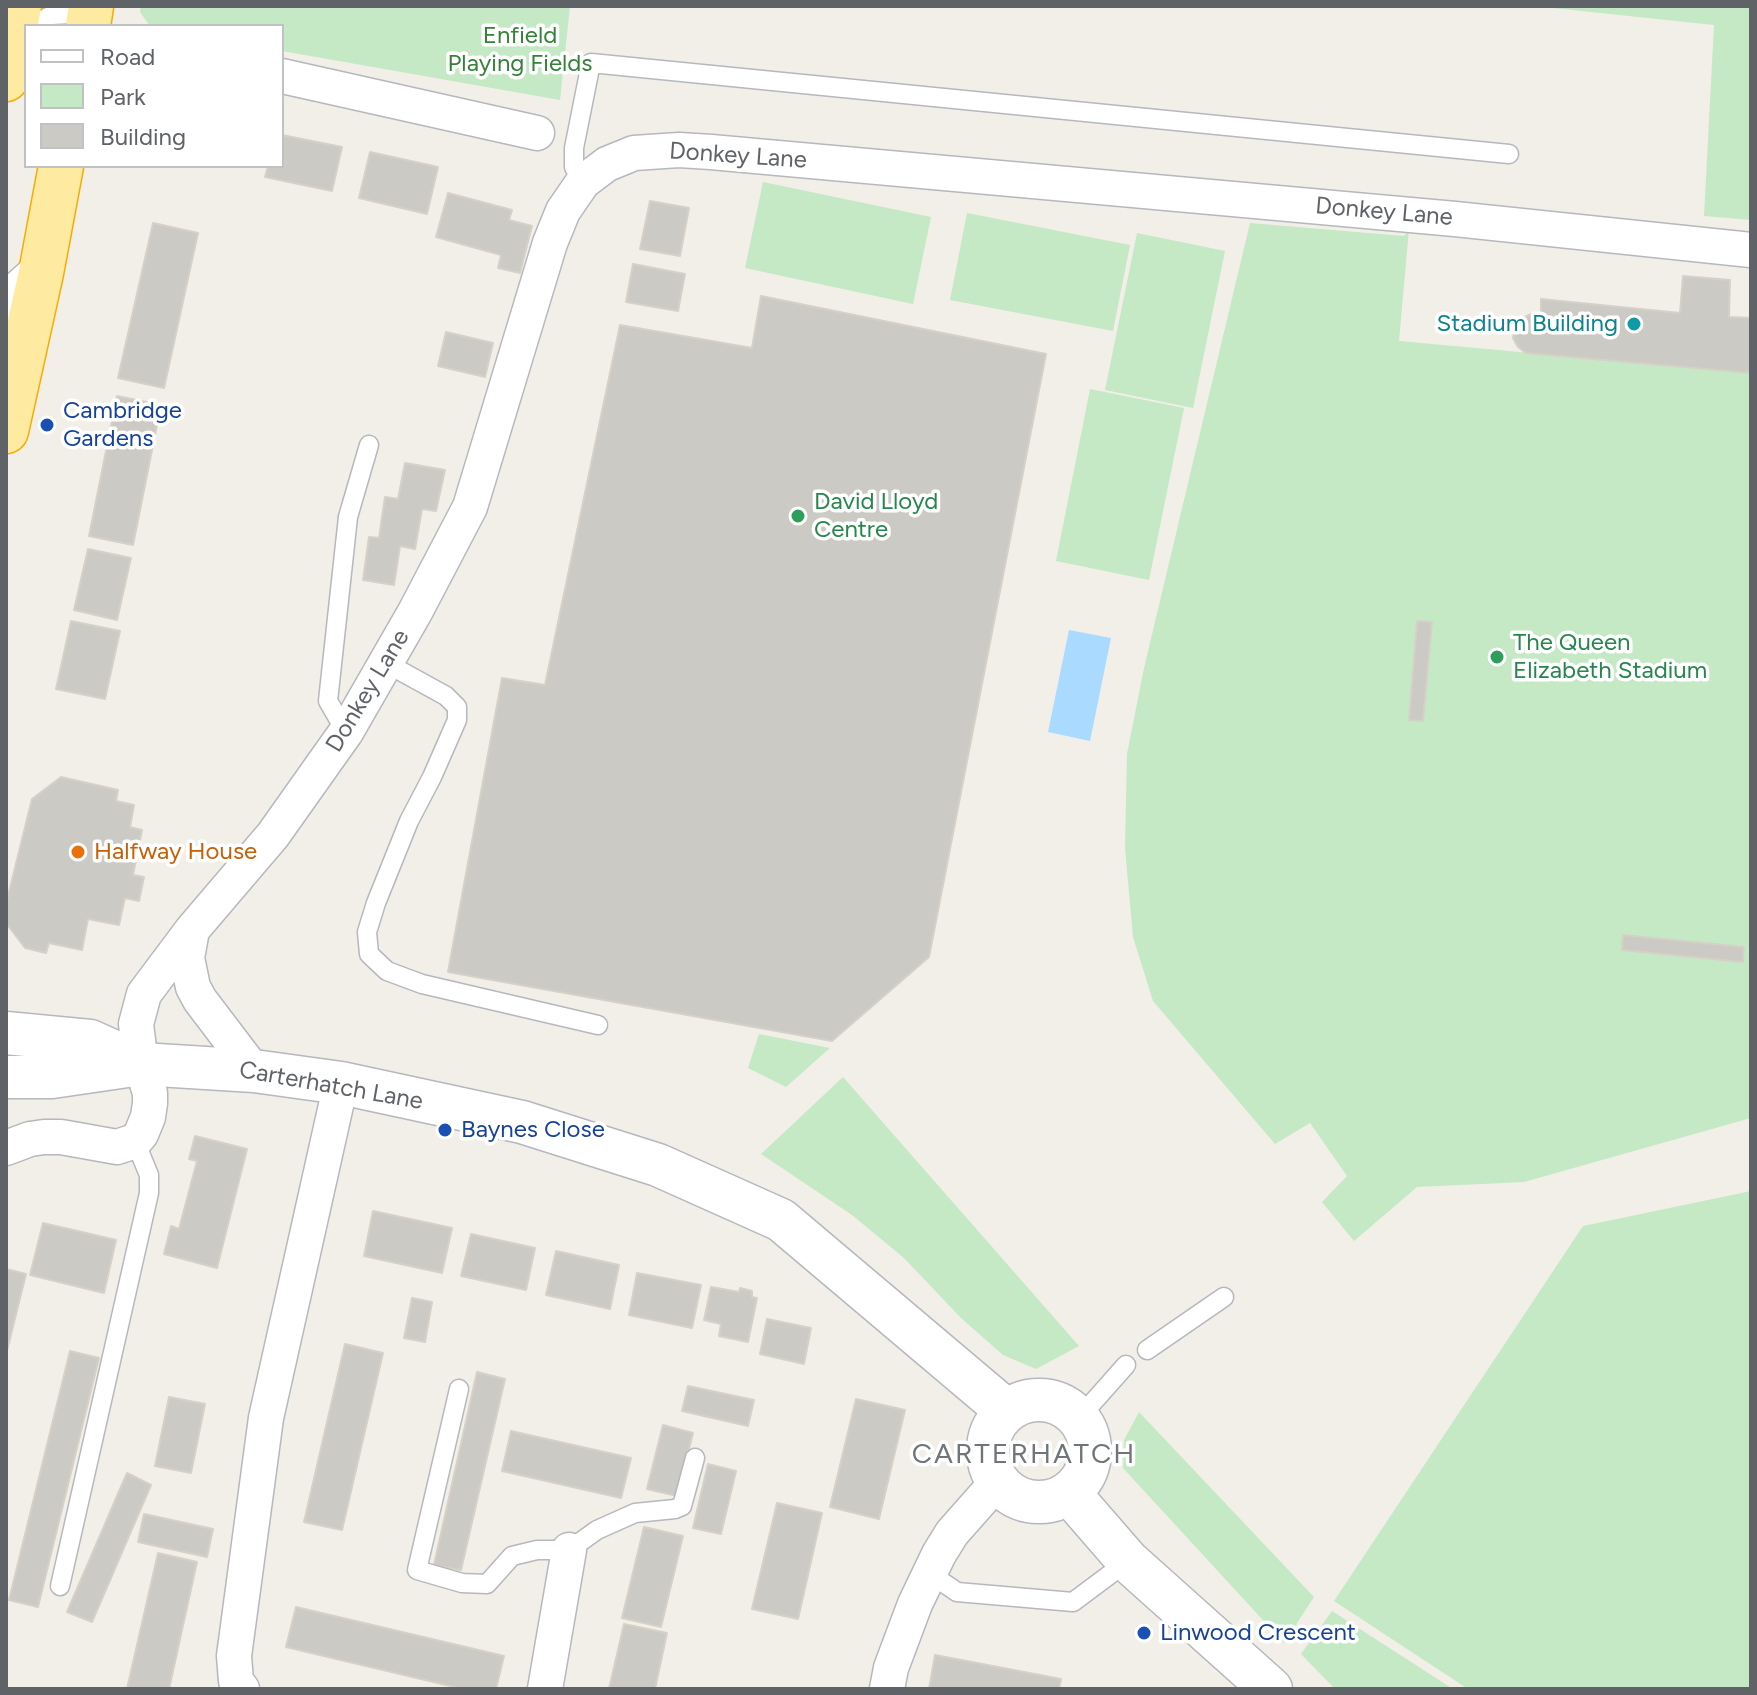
<!DOCTYPE html>
<style>
body{margin:0}
#map{position:relative;width:1757px;height:1695px;overflow:hidden;background:#f1efe8;font-family:Figtree,sans-serif}
canvas{display:block}
.frame{position:absolute;inset:0;border:8px solid #5f6368;pointer-events:none}
.legend{position:absolute;left:24px;top:24px;width:260px;height:144px;box-sizing:border-box;background:#fff;border:2px solid #bfc1c3;margin:0;padding:10px 14px;list-style:none;font-size:24px;color:#5f6368}
.legend li{display:flex;align-items:center;gap:16px;height:40px}
.legend b{width:40px;border:2px solid #bfc1c3}
</style>
<div id="map">
<canvas width="1757" height="1695"></canvas>
<div class="frame"></div>
<ul class="legend">
<li><b style="height:10px;background:#fff"></b>Road</li>
<li><b style="height:22px;background:#c5e8c5"></b>Park</li>
<li><b style="height:22px;background:#cccac5"></b>Building</li>
</ul>
</div>
<script>
const context = document.querySelector('canvas').getContext('2d');
context.lineJoin = 'round';
function fillPath(path, color) { context.fillStyle = color; context.fill(path, 'evenodd'); }
const poly = rows => new Path2D(rows.map(r => 'M' + r).join(''));
function stroke(path, color, width, dash) { context.strokeStyle = color; context.lineWidth = width; context.lineCap = dash ? 'butt' : 'round'; context.setLineDash(dash || []); context.stroke(path); }
function write(font, color, halo, rows, align = 'center') {
  context.font = font + ' Figtree,sans-serif'; context.lineWidth = 7; context.setLineDash([]); context.textBaseline = 'middle'; context.strokeStyle = halo; context.fillStyle = color; for (const [text, x, y, turn = 0] of rows) {
    context.save(); context.translate(x, y); context.rotate((+turn || 0) * Math.PI / 180); context.textAlign = isNaN(turn) ? turn : align; if (halo) context.strokeText(text, 0, 0); context.fillText(text, 0, 0); context.restore();
  }
}
const green = poly([
 [141,6,570,6,560,100,282,51,282,26,150,26,140,12],
 [1534,6,1751,6,1751,220,1704,216,1714,25],
 [763,182,931,217,913,304,745,268],
 [967,213,1130,245,1113,331,950,300],
 [1250,223,1404,236,1409,229,1399,341,1751,373,1751,1118,1524,1182,1417,1187,1354,1241,1322,1202,1347,1176,1310,1123,1275,1144,1153,1001,1133,937,1125,848,1127,754,1144,668],
 [1137,233,1225,251,1193,408,1105,390],
 [1090,389,1184,408,1149,580,1056,561],
 [759,1034,830,1048,786,1087,748,1068],
 [843,1077,1079,1346,1036,1369,1003,1355,961,1318,904,1258,852,1215,761,1154],
 [1751,1191,1751,1689,1468,1689,1334,1601,1583,1226],
 [1139,1412,1314,1597,1284,1643,1123,1468,1124,1440],
 [1332,1611,1453,1689,1335,1689,1301,1654]
]);
const water = poly([
 [1069,630,1111,638,1090,741,1048,732]
]);
const building = poly([
 [282,135,342,147,332,191,265,177,268,166,282,166,282,135],
 [370,152,438,167,427,214,359,198,370,152],
 [448,193,512,210,509,220,532,226,520,273,498,268,501,255,436,237,448,193],
 [650,201,689,208,680,256,640,249,650,201],
 [153,223,198,233,164,388,118,378,153,223],
 [633,264,685,274,678,311,626,302,633,264],
 [1683,276,1730,280,1729,317,1751,318,1751,373,1526,353,1518,347,1513,338,1515,328,1521,319,1531,314,1541,315,1541,299,1680,313,1683,276],
 [761,296,1046,354,929,957,832,1041,448,972,502,678,545,685,620,325,752,348,761,296],
 [446,332,493,343,485,377,438,366,446,332],
 [117,396,161,405,133,545,89,536,117,396],
 [405,463,445,470,436,511,422,509,415,549,400,546,394,585,363,580,369,537,379,538,385,497,398,499,405,463],
 [88,549,131,558,117,620,74,610,88,549],
 [71,621,120,631,105,699,56,689,71,621],
 [1417,621,1432,622,1423,721,1409,720,1417,621],
 [61,777,118,790,116,801,134,805,130,827,142,830,133,875,144,877,139,901,125,898,119,925,88,919,82,950,49,943,46,953,25,948,6,923,6,904,32,799,61,777],
 [1623,935,1744,947,1743,962,1622,950,1623,935],
 [195,1136,247,1149,217,1268,164,1254,171,1226,179,1229,197,1161,189,1159,195,1136],
 [373,1211,452,1228,442,1273,364,1256,373,1211],
 [43,1223,116,1240,104,1293,30,1275,43,1223],
 [471,1234,535,1248,526,1290,461,1276,471,1234],
 [556,1251,619,1265,610,1309,546,1295,556,1251],
 [6,1269,26,1274,6,1355,6,1269],
 [637,1273,701,1285,692,1328,629,1315,637,1273],
 [711,1287,739,1292,740,1288,752,1291,752,1297,757,1298,748,1342,719,1336,721,1324,704,1320,711,1287],
 [412,1298,432,1302,425,1342,404,1338,412,1298],
 [767,1319,811,1328,804,1364,760,1354,767,1319],
 [345,1344,383,1353,342,1530,304,1522,345,1344],
 [70,1351,99,1358,38,1607,9,1600,70,1351],
 [477,1372,505,1379,461,1570,434,1565,477,1372],
 [688,1386,754,1400,748,1426,682,1411,688,1386],
 [169,1397,205,1404,191,1473,155,1466,169,1397],
 [856,1399,905,1410,879,1519,830,1507,856,1399],
 [663,1425,693,1433,677,1496,647,1489,663,1425],
 [511,1431,631,1458,621,1498,502,1471,511,1431],
 [708,1464,736,1471,721,1534,693,1528,708,1464],
 [127,1473,151,1485,92,1622,67,1612,127,1473],
 [777,1503,822,1513,798,1619,752,1609,777,1503],
 [144,1514,213,1529,207,1557,138,1542,144,1514],
 [644,1527,683,1536,661,1627,622,1618,644,1527],
 [158,1553,197,1562,169,1689,127,1689,158,1553],
 [296,1607,504,1656,496,1689,463,1689,286,1647,296,1607],
 [624,1624,667,1633,655,1689,609,1689,624,1624],
 [935,1655,1061,1679,1059,1689,929,1689,935,1655]
]);
const service = poly([
 [32,26,52,15,71,14,90,16],
 [583,182,574,167,574,148,591,63,1509,154],
 [386,663,446,696,457,707,457,720,432,777,409,821,376,903,367,932,369,954,387,971,422,984,598,1025],
 [346,732,328,701,348,517,369,445],
 [1147,1350,1224,1297],
 [459,1389,417,1570,462,1583,487,1584,512,1556,537,1550,569,1550,597,1530,635,1513,675,1509,682,1506,695,1458],
 [1079,1418,1126,1365],
 [929,1573,957,1592,1073,1602,1128,1561],
 [60,1586,149,1193,149,1175,135,1141]
]);
const minor = poly([
 [282,76,537,133],
 [192,930,187,958,193,987,200,1000,254,1071],
 [6,1148,30,1139,44,1137,61,1137,117,1147,135,1141,141,1134,148,1117,150,1103,150,1093,141,1064,136,1024,144,994,192,930,273,835,346,732,415,612,470,507,550,243,563,211,583,182,607,164,634,153,679,150,711,152,1455,219,1751,250],
 [242,1689,236,1681,234,1656,266,1418,341,1083],
 [545,1689,569,1550],
 [887,1689,891,1668,915,1604,939,1554,952,1533,998,1481]
]);
const tertiary = poly([
 [6,310,12,299,41,273],
 [6,1033,90,1041,141,1064],
 [6,1077,52,1077,141,1064,254,1071,341,1083,522,1122,658,1165,781,1220,1007,1411],
 '988 1451a51 51 0 1 1 102 0a51 51 0 1 1-102 0Z',
 [1069,1493,1128,1561,1271,1689]
]);
const trunk = poly([
 [88,26,91,6],
 [6,79,19,6],
 [6,431,41,273,61,166]
]);
const markers = [
 [1634,324,8,"#0f9aa8"],
 [47,425,8,"#1a4fb4"],
 [798,516,8,"#2e9e5b"],
 [1497,657,8,"#2e9e5b"],
 [78,852,8,"#e8710a"],
 [445,1130,8,"#1a4fb4"],
 [1144,1633,8,"#1a4fb4"]
];
const parkNames = [
 ["Enfield",520,36],
 ["Playing Fields",520,64]
];
const streetNames = [
 ["Donkey Lane",738,156,4],
 ["Donkey Lane",1384,212,5],
 ["Donkey Lane",368,691,-59],
 ["Carterhatch Lane",331,1086,10]
];
const cultureNames = [
 ["Stadium Building",1618,324]
];
const transitNames = [
 ["Cambridge",63,411],
 ["Gardens",63,439],
 ["Baynes Close",461,1130],
 ["Linwood Crescent",1160,1633]
];
const leisureNames = [
 ["David Lloyd",814,502],
 ["Centre",814,530],
 ["The Queen",1513,643],
 ["Elizabeth Stadium",1513,671]
];
const foodNames = [
 ["Halfway House",94,852]
];
const quarterNames = [
 ["CARTERHATCH",1024,1455]
];
fillPath(green, '#c5e8c5');
fillPath(water, '#aadaff');
fillPath(building, '#cccac5');
stroke(building, '#d6d1c6', 2);
stroke(service, '#b5b8bc', 21);
stroke(minor, '#b5b8bc', 37);
stroke(tertiary, '#b5b8bc', 45);
stroke(trunk, '#f9ab00', 47);
stroke(service, '#fff', 18);
stroke(minor, '#fff', 34);
stroke(tertiary, '#fff', 42);
stroke(trunk, '#feeaa1', 44);
for (const [x, y, r, color] of markers) { const dot = new Path2D(); dot.arc(x, y, r, 0, 2 * Math.PI); context.fillStyle = color; context.fill(dot); stroke(dot, '#fff', 3); }
write('24px', '#348238', '#fff', parkNames);
write('24px', '#5f6368', '#fff', streetNames);
write('24px', '#0d838f', '#fff', cultureNames, 'right');
write('24px', '#164399', '#fff', transitNames, 'left');
write('24px', '#27864d', '#fff', leisureNames, 'left');
write('24px', '#c56008', '#fff', foodNames, 'left');
context.letterSpacing = '2px';
write('28px', '#70757a', '#fff', quarterNames);
context.letterSpacing = '0px';
</script>
